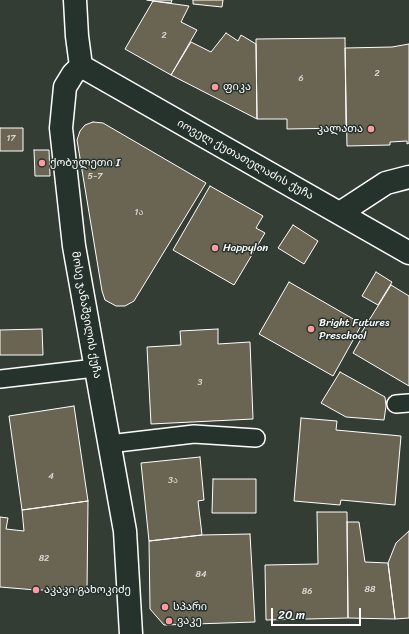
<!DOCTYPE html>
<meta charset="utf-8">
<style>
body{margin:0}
#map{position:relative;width:409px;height:634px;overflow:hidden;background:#343d34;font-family:Sriracha,sans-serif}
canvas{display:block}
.scale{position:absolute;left:271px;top:608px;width:90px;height:18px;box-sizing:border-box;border:2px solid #fff;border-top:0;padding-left:5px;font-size:12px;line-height:14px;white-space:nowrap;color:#fff;-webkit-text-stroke:3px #26332d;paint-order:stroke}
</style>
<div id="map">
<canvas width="409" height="634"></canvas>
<div class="scale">20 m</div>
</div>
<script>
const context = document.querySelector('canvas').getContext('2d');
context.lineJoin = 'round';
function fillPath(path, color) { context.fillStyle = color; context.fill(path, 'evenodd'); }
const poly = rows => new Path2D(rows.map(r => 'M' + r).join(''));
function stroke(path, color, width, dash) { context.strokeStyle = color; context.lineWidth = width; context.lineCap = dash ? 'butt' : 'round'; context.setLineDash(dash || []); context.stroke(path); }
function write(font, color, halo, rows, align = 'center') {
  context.font = font + ' Sriracha,"Noto Sans Georgian",sans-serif'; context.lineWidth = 3; context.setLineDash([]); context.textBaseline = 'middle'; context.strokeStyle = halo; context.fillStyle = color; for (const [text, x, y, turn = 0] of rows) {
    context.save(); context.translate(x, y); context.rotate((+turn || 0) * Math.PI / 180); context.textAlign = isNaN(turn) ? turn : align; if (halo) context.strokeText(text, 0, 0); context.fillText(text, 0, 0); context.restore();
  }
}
const building = poly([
 [147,0,172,0,171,3,153,1,147,0],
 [193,0,223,0,222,7,193,4,193,0],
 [153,1,189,6,181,22,197,30,171,75,125,49,153,1],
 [226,33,238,41,241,35,256,44,257,119,171,75,191,42,211,52,226,33],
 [345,38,346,128,287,129,287,119,257,119,256,39,345,38],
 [409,44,409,143,407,144,407,141,390,142,390,145,347,146,345,48,392,47,409,44],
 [93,122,103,123,206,183,134,301,125,306,116,306,105,300,102,291,77,140,80,131,85,125,93,122],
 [0,128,23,128,23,151,0,151,0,128],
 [34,150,49,150,50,176,35,176,34,150],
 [210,186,263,216,256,228,265,233,234,285,173,250,210,186],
 [293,225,318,241,304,264,278,248,293,225],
 [376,272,392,282,378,305,362,296,376,272],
 [289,282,362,324,333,376,259,334,289,282],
 [391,285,409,296,409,386,353,353,361,339,358,338,391,285],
 [42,329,43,355,0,355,0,330,42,329],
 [218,329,218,344,250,342,253,419,151,424,147,347,181,345,180,331,218,329],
 [340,372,385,397,386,406,384,420,346,417,321,403,340,372],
 [74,406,88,501,22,510,9,416,74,406],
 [301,418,337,421,336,430,401,436,395,505,341,500,340,505,294,501,301,418],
 [200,457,204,500,198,501,202,535,149,541,141,463,200,457],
 [213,479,256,479,256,513,212,513,213,479],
 [88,501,87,590,36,590,0,587,0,517,8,518,6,529,24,531,22,510,88,501],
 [317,512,347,512,348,618,266,620,265,565,318,564,317,512],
 [347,522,359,522,365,562,388,563,395,619,348,618,347,522],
 [409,531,409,618,395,619,388,563,396,543,409,531],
 [250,534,255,622,164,625,150,609,149,541,202,535,250,534]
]);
const service = poly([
 [0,379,95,368],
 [396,404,409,403],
 [109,444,194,434,256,438]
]);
const minor = poly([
 [75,0,77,36,81,66],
 [81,66,73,74,65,87,61,128,74,246,125,531,131,634],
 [81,66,409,253],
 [340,213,386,183,409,177]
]);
const markers = [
 [215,87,4,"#ff9aa2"],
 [371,129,4,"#ff9aa2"],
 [42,163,4,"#ff9aa2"],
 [215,248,4,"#ff9aa2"],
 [311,329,4,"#ff9aa2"],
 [36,590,4,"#ff9aa2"],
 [165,607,4,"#ff9aa2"],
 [169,621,4,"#ff9aa2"]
];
const numberNames = [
 ["2",164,36],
 ["2",377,74],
 ["6",301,79],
 ["17",11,139],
 ["5-7",95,177],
 ["1ა",139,213],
 ["3",200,383],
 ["4",51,477],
 ["3ა",173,481],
 ["82",44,559],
 ["84",201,575],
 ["88",370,590],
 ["86",307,592]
];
const poiNames = [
 ["ფიკა",223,87],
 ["კალათა",363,129,"right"],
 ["ქობულეთი I",50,163],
 ["Happylon",223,248],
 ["Bright Futures",319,323],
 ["Preschool",319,336],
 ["აკაკი გახოკიძე",44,590],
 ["სპარი",173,607],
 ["ვაკე",177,621]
];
const streetNames = [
 ["იოველ ქუთათელაძის ქუჩა",245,160,29],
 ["მოსე ჯანაშვილის ქუჩა",86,315,80]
];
fillPath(building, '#6a6452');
stroke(building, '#fff', 1);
stroke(service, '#fff', 20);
stroke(minor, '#fff', 25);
stroke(service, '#26332d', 17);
stroke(minor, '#26332d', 22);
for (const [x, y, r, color] of markers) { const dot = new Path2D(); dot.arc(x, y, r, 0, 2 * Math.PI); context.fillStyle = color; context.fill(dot); stroke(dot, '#26332d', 1.5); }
write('9px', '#dad8d4', null, numberNames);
write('11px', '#fff', '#26332d', poiNames, 'left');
write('11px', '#fff', '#26332d', streetNames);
</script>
